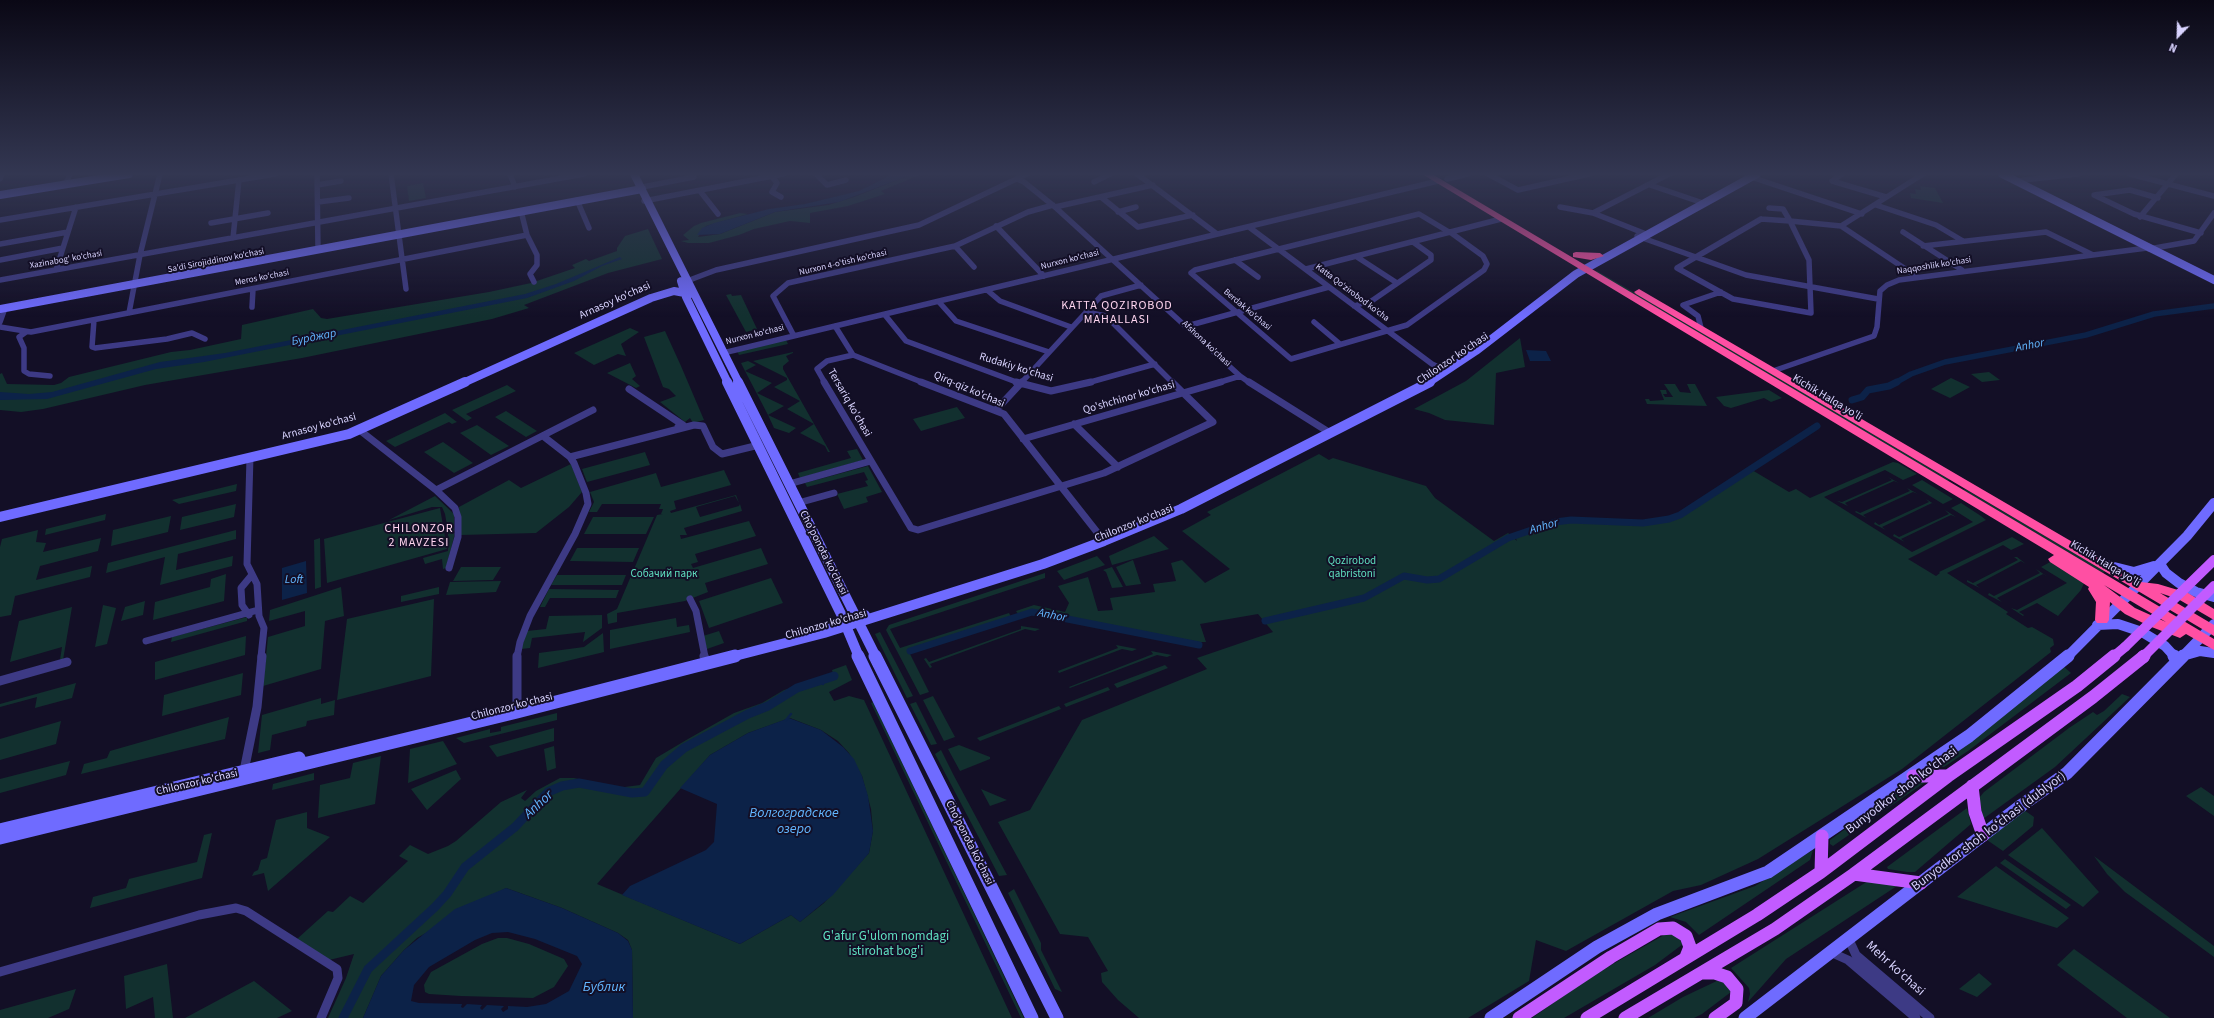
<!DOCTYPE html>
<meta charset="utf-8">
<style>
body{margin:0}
#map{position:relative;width:2214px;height:1018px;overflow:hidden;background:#130f26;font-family:"Source Sans 3",sans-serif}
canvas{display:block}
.north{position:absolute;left:2158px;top:16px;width:40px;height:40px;-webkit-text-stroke:3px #130f26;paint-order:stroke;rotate:203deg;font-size:11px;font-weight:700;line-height:16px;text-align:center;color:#d9d4ff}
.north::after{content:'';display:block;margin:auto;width:14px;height:18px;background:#d9d4ff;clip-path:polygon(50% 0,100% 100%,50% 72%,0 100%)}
</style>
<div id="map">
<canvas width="2214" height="1018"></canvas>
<div class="north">N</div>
</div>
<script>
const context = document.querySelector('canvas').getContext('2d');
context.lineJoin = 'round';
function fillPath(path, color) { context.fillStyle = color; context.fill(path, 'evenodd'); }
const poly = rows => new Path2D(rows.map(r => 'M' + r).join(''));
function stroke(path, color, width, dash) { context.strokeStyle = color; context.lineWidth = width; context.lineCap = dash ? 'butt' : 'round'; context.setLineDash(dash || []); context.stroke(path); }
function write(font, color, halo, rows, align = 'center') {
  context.font = font + ' "Source Sans 3",sans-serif'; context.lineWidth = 4; context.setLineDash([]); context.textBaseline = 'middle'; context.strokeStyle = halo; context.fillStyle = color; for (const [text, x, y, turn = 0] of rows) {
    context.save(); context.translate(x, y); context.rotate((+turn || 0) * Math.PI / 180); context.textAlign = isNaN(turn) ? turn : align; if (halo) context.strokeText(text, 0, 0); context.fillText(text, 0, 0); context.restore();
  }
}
const green = poly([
 [913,174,922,174,881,191,885,194,848,206,810,213,810,223,790,221,754,229,739,235,709,243,688,243,681,241,689,240,683,235,694,226,701,223,740,213,748,214,706,226,698,237,720,234,775,212,828,205,854,197],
 [423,183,426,198,409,201,407,186],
 [1920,186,1935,188,1943,203,1911,198,1910,193,1916,194,1915,189,1921,190],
 [648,229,662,259,608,273,524,305,529,308,492,319,302,358,145,385,43,409,21,412,0,410,0,374,2,373,7,384,54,385,61,383,69,377,171,352,190,350,241,339,242,325,313,309,321,318,327,319,489,292,531,283,575,268,572,265,586,259,589,261,617,251,617,248,625,236],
 [1597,271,1697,329,1950,480,1947,481,1595,272],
 [731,294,732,296,741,295,757,329,746,332,726,295],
 [630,328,639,332,621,344,626,356,618,354,594,365,574,353],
 [665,331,681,366,704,420,693,423,690,418,685,422,660,402,676,396,669,389,663,387,644,337],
 [1520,338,1525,367,1496,373,1494,425,1445,420,1429,413,1414,409,1466,381],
 [786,340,788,344,739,355,737,351],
 [793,352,793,353,786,356,789,361,783,366,783,369,830,452,828,452,825,446,800,433,814,424,787,409,800,401,774,387,787,380,787,378,753,361],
 [748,361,756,365,745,371,772,383,757,393,784,406,768,415,796,428,789,433,774,428,768,415,745,371,741,363],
 [630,363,636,376,632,379,640,386,636,388,607,373],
 [1989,372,2000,380,1982,382,1971,374],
 [1951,378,1970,387,1950,398,1931,389],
 [1664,384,1675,384,1680,392,1691,393,1687,384,1695,384,1707,406,1647,404,1645,399,1649,399,1650,401,1664,400,1660,390,1666,390,1667,394,1663,394,1665,397,1673,397],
 [507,385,516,391,466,414,472,418,467,421,452,410],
 [1769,390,1782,398,1771,402,1764,398,1731,408,1724,406,1716,397],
 [957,407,965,418,921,431,913,419],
 [506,411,537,431,526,437,495,417],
 [445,413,457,422,452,424,449,422,395,447,386,441],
 [477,425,509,446,491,455,460,433],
 [443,442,473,463,454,473,424,452],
 [857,449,863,460,800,478,798,473,851,458,847,451],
 [645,452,650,465,587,482,582,469],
 [1319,454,1329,460,1333,458,1426,486,1435,498,1494,541,1508,533,1517,541,1515,536,1562,521,1643,523,1669,519,1694,508,1752,470,1789,492,1796,489,1810,498,1893,462,1898,463,1917,474,1903,480,1885,470,1824,497,1912,552,1973,522,1951,508,1961,503,1981,516,1986,520,1908,559,1936,576,1940,573,1939,572,2012,537,2024,544,2011,550,2003,545,1947,573,2008,612,2006,614,2028,628,2032,627,2053,639,2054,645,2050,648,2051,652,1902,769,1758,859,1701,885,1673,891,1566,951,1536,940,1529,981,1468,1018,1139,1018,1118,1000,1102,982,1101,973,1108,971,1088,937,1060,934,998,822,1030,810,1082,720,1207,669,1197,658,1273,632,1258,614,1200,624,1206,642,1199,642,1032,610,1018,614,1016,611,1034,605,1065,612,1069,603,1058,586,1088,577,1098,611,1113,610,1110,598,1155,592,1153,584,1176,581,1171,563,1182,560,1205,583,1230,569,1182,531,1211,515,1207,512],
 [571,464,582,492,569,507,536,533,461,535,459,507,509,480,521,488],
 [868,466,882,492,866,497,868,502,844,509,837,494,868,486,865,481,868,480,864,472,807,487,805,483],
 [724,470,731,485,674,501,676,509,670,511,671,513,736,495,739,503,735,496,696,507,700,517,739,506,740,504,742,511,684,528,687,535,680,535,681,539,749,521,756,536,695,554,698,562,691,564,693,568,761,548,768,564,705,583,708,592,685,601,617,613,617,622,608,624,607,614,617,609,657,515,663,514,661,514,663,509,659,509,661,504,602,504,597,512,589,512,594,502,590,492,656,473,661,487],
 [1888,477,1899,483,1894,481,1845,503,1848,506,1837,501,1842,502,1892,480],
 [1922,480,1953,499,1943,504,1912,485],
 [237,484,236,491,179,504,172,500],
 [1907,488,1918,494,1913,492,1863,515,1867,518,1855,512,1856,511,1860,513,1910,491],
 [1965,489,2105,571,2103,573,1963,490],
 [435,496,454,514,454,537,446,568,443,569,442,559,425,564,423,558,448,551,448,531,445,514,442,507,432,507,389,520],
 [1926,499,1937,506,1932,503,1882,527,1886,530,1874,524,1875,522,1879,525,1929,502],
 [236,504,234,517,180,530,182,517],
 [440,508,447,549,327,583,324,539],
 [1945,510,1956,517,1951,515,1901,539,1905,542,1893,536,1894,534,1899,537,1949,514],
 [106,514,105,520,45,535,46,529],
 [171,516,168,532,111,546,113,530],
 [593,517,654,517,646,534,584,534],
 [38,530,36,542,46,543,43,552,101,538,98,551,40,566,36,580,92,566,90,577,15,596,11,615,0,617,0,547,2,539],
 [236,530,236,539,178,554,176,570,233,556,232,566,160,585,165,557,106,573,108,563],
 [1154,536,1169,549,1112,565,1109,556],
 [320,538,321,587,315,589,314,540],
 [577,548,639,548,633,562,570,561],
 [1097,556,1105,565,1064,580,1057,571],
 [2017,557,2026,564,2021,561,1976,585,1980,588,1967,582,1967,580,1973,583,2018,560,2014,557],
 [1133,560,1141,584,1126,586,1116,567],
 [2052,561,2084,583,2081,590,2058,616,2037,603,2019,612,2024,615,2023,616,2011,608,2017,610,2067,583,2041,567],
 [461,567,501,567,493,580,453,581],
 [1112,567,1123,587,1112,588,1106,572,1103,570],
 [2036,569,2048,577,2043,574,1997,598,2002,602,1988,595,1989,593,1994,596,2040,573],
 [1045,573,1045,578,890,629,900,648,1009,613,1011,617,916,648,917,651,910,654,929,692,920,695,886,630,889,625],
 [226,574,224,601,153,620,155,602,210,587,211,579],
 [557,575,626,575,622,585,551,585],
 [771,578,783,603,709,628,699,601],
 [501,581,496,592,446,595,450,582],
 [341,587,344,616,325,621,321,669,263,686,268,637,305,626,305,611,269,621,270,610],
 [439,587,439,594,401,602,401,596],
 [549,589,619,590,616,598,550,598,545,607,540,607],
 [434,599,431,676,337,700,347,619],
 [145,601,143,615,121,621,125,607],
 [103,605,116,608,107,644,95,647],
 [72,607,63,660,60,660,62,647,10,662,19,621],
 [602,615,602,628,583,642,585,632,532,638,530,648,521,649,527,631,546,629,549,616],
 [247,617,247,621,171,642,172,637],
 [676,618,677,627,689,625,690,632,610,649,610,630],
 [1021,626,1040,629,1035,631,1025,629,930,664,932,667,930,668,924,659,926,658,929,662,1021,629],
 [719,631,724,643,707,649,703,636],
 [880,632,913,696,907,698,875,634],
 [603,633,604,652,538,668,539,653,584,647],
 [246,636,245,655,155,680,155,662],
 [1116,645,1137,649,1132,651,1122,649,1059,673,1058,671,1118,648],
 [1151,651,1172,655,1167,657,1157,655,1070,688,1069,687,1153,654],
 [846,665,852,680,829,692,834,701,849,696,864,700,1012,1018,633,1018,632,950,628,940,618,933,562,908,506,888,417,938,404,950,381,976,363,1018,328,1018,346,978,354,954,329,960,297,939,328,911,333,912,350,896,363,903,408,861,399,856,410,845,428,854,448,846,456,841,501,802,527,790,521,798,525,801,536,791,560,778,574,778,617,788,640,785,656,758,688,739,734,713,762,703,784,690,834,676,832,670],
 [790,718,821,730,838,741,849,753,862,776,871,809,873,831,869,853,824,903,800,922,791,915,740,944,597,884,710,755,748,733],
 [1165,665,1168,668,1117,688,1114,684],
 [2062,665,2071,673,1968,751,1944,767,1931,767],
 [243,673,241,695,162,716,164,695],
 [76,683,72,698,35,708,37,697,0,707,0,704],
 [1108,687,1110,690,1066,707,1064,704],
 [2122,694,2130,697,2055,767,1983,819,1979,798,1984,792,2069,728,2093,712,2097,715,2104,711],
 [933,696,955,737,944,741,923,700],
 [321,698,321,704,335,700,334,715,307,721,306,726,272,735,270,750,258,753,262,715],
 [873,702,1024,1018,1021,1018,871,703],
 [916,702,937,744,931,745,910,704],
 [1059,706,1061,709,980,741,977,738],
 [557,713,557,720,464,743,456,738,490,729,490,733,501,731,501,727],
 [229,717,225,739,81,774,84,764,107,758,110,751],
 [61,721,56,744,0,760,0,739],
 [554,728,554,741,497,757,489,746],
 [443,741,457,764,408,783,410,749],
 [959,745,990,757,990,759,960,771,948,749],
 [554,746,556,768,547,771,544,749],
 [941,750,953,774,1007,875,999,876,935,754],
 [381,756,375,804,318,818,320,785,350,778,353,763],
 [70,761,66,775,0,793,0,779],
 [456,770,461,779,427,810,411,789],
 [314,773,314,780,272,790,273,784],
 [1913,780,1927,781,1833,846,1830,844,1830,840],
 [2201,787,2214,796,2214,816,2186,796],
 [981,789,1007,800,990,806],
 [1967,808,1971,824,1915,872,1907,872,1888,869,1887,867],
 [2024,810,2034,817,2033,826,2003,851,1987,840],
 [307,812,307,828,330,837,268,891,264,873,252,876,254,872,258,870,261,860,267,858,276,820],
 [2042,828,2099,892,2083,907,2008,855],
 [212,833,202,878,90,908,93,897,126,888,129,879,197,862,204,835],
 [1813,850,1810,860,1699,935,1686,922,1670,917,1755,886],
 [2094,856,2214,946,2214,957,2125,892,2107,874],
 [2005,859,2071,905,2066,909,2000,863],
 [1996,866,2069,918,2057,928,1957,897],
 [1868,881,1900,884,1786,959,1748,1002,1750,994,1749,988,1731,968],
 [1014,889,1041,943,1041,950,1062,992,1055,989,1008,893],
 [1671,931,1674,931,1683,944,1655,965,1564,1018,1532,1018,1592,976],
 [498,938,507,938,529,944,564,959,568,966,554,987,533,998,461,996,429,994,425,992,424,985,431,972,482,944],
 [2074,949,2170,1018,2127,1018,2057,965],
 [167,964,173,1018,155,1018,153,997,126,1009,124,976],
 [1979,973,1992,984,1977,997,1959,989],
 [1721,979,1731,992,1702,1014,1694,1018,1648,1018,1683,997],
 [254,981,292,1011,277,1018,185,1018],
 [76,989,69,1009,48,1018,0,1018,0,1010]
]);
const water = poly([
 [893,174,913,174,839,202,775,212,720,234,697,235,702,228,714,223,769,209,805,204,859,191],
 [620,257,622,259,602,266,574,281,527,298,204,362,156,369,47,399,0,400,0,392,29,394,52,392,160,362,225,353,525,294,556,284],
 [1526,350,1546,351,1551,361,1530,361],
 [306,561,307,593,282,600,282,568],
 [789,718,821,730,843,747,854,759,862,776,868,796,873,831,869,853,833,895,800,922,791,915,740,944,622,895,630,886,706,850,714,842,717,804,680,788,710,755,748,733],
 [506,888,562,908,618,933,628,941,632,950,633,1018,363,1018,381,976,404,950,455,909],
 [508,932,535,939,577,956,582,964,569,991,546,1004,527,1007,508,1006,508,1009,503,1012,501,1009,504,1006,487,1005,482,1010,480,1008,482,1005,467,1004,463,1008,461,1007,462,1004,419,1003,411,1001,414,985,429,967,475,940,492,933]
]);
const stream = poly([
 [823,684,824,680],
 [786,720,791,714]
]);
const canalFar2 = poly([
 [1895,383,1911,374,1945,362,2086,335,2154,314,2214,306]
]);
const canalFar1 = poly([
 [1852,400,1862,397,1868,390,1889,386,1897,382],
 [1265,621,1364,598,1404,576,1427,580,1439,579,1508,538,1555,522,1571,520,1643,523,1669,519,1680,515,1817,426],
 [910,651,1032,612,1199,645]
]);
const canal = poly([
 [343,1018,368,969,435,907,447,894,465,867,515,827,548,792,562,786,579,783,632,793,645,792,664,765,684,748,748,714,768,706,797,688,834,676]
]);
const streetFar2 = poly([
 [317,174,318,249],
 [391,174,406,289],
 [510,174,515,187],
 [770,174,777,183,772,192,781,197],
 [816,174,827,185,846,180],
 [1137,174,1217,234],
 [1488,174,1518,190,1589,174],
 [1842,174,1832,181,1886,197],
 [2130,174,2214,196],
 [1748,176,1862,214],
 [0,179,2,174],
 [1017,179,1024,182,1055,207,1240,376,1250,383],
 [1447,179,1468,174],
 [67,181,70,174],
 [2015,181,2078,174],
 [1094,182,1110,174],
 [317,185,341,181],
 [1650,185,1703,203],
 [637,188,694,177],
 [700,191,718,214],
 [1101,197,1138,227,1193,215],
 [2158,198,2130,190,2094,195,2134,214,2201,233],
 [577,200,589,228],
 [644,201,783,174],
 [318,202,349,198],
 [1876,205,1936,225,1963,241],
 [1055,207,1153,185],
 [1560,207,1593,213,1646,234],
 [1769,208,1783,209,1790,221],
 [521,211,527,235,537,255,537,265,530,274,534,282],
 [1118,212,1136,207],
 [1593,213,1669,174],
 [2140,217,2176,174],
 [1761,219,1790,221,1809,260,1811,313,1733,299,1677,268,1761,219],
 [0,220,275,174],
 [1790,221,1841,226,1923,174],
 [211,223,268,213],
 [996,226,1044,276],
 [1841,226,1916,276],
 [1249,227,1432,364,1447,371],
 [1449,232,1419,214,1195,270,1191,273,1291,359,1407,325,1484,270,1487,264,1483,256,1450,232],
 [1903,232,1962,270],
 [1637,236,1746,275,1878,299],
 [233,238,239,180],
 [0,244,68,232],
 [955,246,974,267],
 [1923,246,2046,232,2093,255],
 [2149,249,2194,241,2214,213],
 [1357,257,1397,283],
 [0,260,63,248],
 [1235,260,1258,277],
 [1306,269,1501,219],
 [56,270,76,207],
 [0,280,584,174],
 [687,281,716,270,919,225,1027,174],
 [987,290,1000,301,1071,327],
 [939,302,956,321,1049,352],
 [1354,306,1373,300,1431,260,1431,255,1413,242],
 [252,307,253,289],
 [1086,312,1106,316,1173,383],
 [129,313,140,255,160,174],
 [885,315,906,341,1019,383],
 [94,320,92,347,95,348,167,339,192,333,205,339],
 [0,322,5,308],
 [1314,322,1340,344],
 [835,326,853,355,924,383],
 [1187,326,1329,287],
 [0,327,31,332,527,235],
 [1701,328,1698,316,1683,305,1721,292],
 [26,332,19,337,24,348,24,371,29,374,50,376],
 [794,336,773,296,788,283,955,246,1028,212,1053,205],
 [723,353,1438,181],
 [1773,371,1874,336,1877,327,1880,291,1887,285,1899,280,2147,248],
 [825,383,817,369,827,361,853,355],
 [1021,383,1101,296,1141,285],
 [1087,383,1155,364],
 [1217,383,1240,376]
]);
const streetFar1 = poly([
 [824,382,911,528,918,530,1104,473,1213,422,1172,382],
 [921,382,1004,414,1104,541],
 [1016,382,1051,391,1091,382],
 [1249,382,1327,431],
 [629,389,683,425,678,427],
 [996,410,1022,382],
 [1074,424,1118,467],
 [362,432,436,490,455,508,458,517,458,537,449,568],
 [1023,439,1221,382],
 [250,457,247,564,257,584,259,616,264,628,261,657],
 [570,457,694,425,703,426,713,447,722,454,759,445],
 [789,484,871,461],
 [436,490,593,410],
 [798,503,834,493],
 [690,599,696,611,705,657],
 [249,615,242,605,241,588,251,576],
 [146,641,258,610],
 [517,657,520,642,530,616,575,534,588,504,586,493,574,463,570,457,543,436]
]);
const street = poly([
 [517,656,517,706],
 [704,656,705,659],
 [0,681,67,662],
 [244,771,257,707,262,656],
 [1850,936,1850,942,1856,955,1930,1018],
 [1830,952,1848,960,1916,1018],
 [0,972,199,915,236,908,246,911,337,969,338,978,321,1018]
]);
const secondaryFar2 = poly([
 [634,174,739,383],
 [2002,174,2214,280],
 [0,195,129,174],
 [681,281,686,297,728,383],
 [0,309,642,189],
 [463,383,651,298,674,291,690,294],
 [1428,383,1476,351,1576,274,1757,174]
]);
const secondaryFar1 = poly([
 [727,382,841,614,859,657],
 [738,382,876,657],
 [0,517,349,434,465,382],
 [2160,564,2166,573,2179,583,2196,592,2214,597],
 [2106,565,2134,572,2154,566],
 [2097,625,2118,624,2142,632,2165,646,2175,657],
 [826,626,865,615],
 [2186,655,2200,651,2214,653],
 [731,657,824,633,1043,564,1104,541,1181,509,1430,382],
 [2067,657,2187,536,2214,503],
 [2182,657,2214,624]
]);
const secondary = poly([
 [858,656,1032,1018],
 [875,656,1057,1018],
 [2174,656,2177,661],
 [0,830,299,758],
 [0,838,517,712,735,656],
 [1491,1018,1597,947,1657,914,1768,872,1969,736,2068,656],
 [1745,1018,2022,805,2067,773,2183,656]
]);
const primaryFar1 = poly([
 [2113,657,2125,647]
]);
const primary = poly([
 [1913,776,1948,776],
 [1972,786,1975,812,1983,835],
 [1821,872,1822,836],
 [1854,874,1921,883],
 [1703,973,1715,973,1727,977,1737,989,1736,1003,1715,1018],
 [1519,1018,1611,957,1659,929,1673,928,1686,936,1690,947,1686,957],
 [1587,1018,1757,915,1821,872,1948,776,2077,686,2114,656],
 [1625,1018,1775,929,1854,874,2093,697,2143,657]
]);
const highway = poly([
 [1422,174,1432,174,2214,639,2214,650,2186,634,2180,638,2149,626,2125,614,2110,602,2109,620,2107,623,2097,623,2095,620,2096,602,2088,589,2089,587,2050,562,2048,559,2054,555,1422,174],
 [2104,585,2166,622,2135,608,2104,585],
 [1576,252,1600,253,1604,256,1591,260,1573,257,1573,253,1576,252],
 [1639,289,2141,582,2158,584,2188,593,2214,609,2214,620,2178,599,2160,593,2214,625,2214,636,1636,294,1634,292,1639,289]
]);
const primaryBridgeFar1 = poly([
 [2125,647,2214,560],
 [2143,657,2214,586]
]);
const primaryBridge = poly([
 [2143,657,2144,656]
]);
const farStreetnames = [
 ["Xazinabog‘ ko‘chasi",66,260,-10],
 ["Nurxon ko'chasi",1070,260,-14],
 ["Sa'di Sirojiddinov ko'chasi",216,261,-11],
 ["Nurxon 4-o'tish ko'chasi",843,263,-13],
 ["Naqqoshlik ko'chasi",1934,266,-9],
 ["Meros ko‘chasi",262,278,-11],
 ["Katta Qo'zirobod ko'cha",1352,293,37],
 ["Berdak ko'chasi",1247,310,40],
 ["Nurxon ko'chasi",755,335,-14],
 ["Afshona ko'chasi",1206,344,43]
];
const streetNames = [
 ["Arnasoy ko'chasi",615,301,-24],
 ["Chilonzor ko'chasi",1453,359,-34],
 ["Rudakiy ko'chasi",1016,368,17],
 ["Qirq-qiz ko'chasi",969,390,23],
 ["Qo'shchinor ko'chasi",1129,398,-16],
 ["Kichik Halqa yo'li",1827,398,31],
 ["Tersariq ko'chasi",849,403,60],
 ["Arnasoy ko'chasi",319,427,-15],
 ["Chilonzor ko'chasi",1134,524,-22],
 ["Cho'ponota ko'chasi",823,553,63],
 ["Kichik Halqa yo'li",2105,564,31],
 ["Chilonzor ko'chasi",826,625,-16],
 ["Chilonzor ko'chasi",512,707,-14],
 ["Chilonzor ko'chasi",197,783,-13],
 ["Cho'ponota ko'chasi",969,843,63]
];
const parkNames = [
 ["Qozirobod",1352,562],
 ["qabristoni",1352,575],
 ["Собачий парк",664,575]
];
const neighbourhoodNames = [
 ["KATTA QOZIROBOD",1117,306],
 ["MAHALLASI",1117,320],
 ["CHILONZOR",419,529],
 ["2 MAVZESI",419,543]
];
const waterNames = [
 ["Бурджар",314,338,-11],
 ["Anhor",2030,346,-11],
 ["Anhor",1544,527,-16],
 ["Loft",294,580],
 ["Anhor",1052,616,11]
];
const nearStreetnames = [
 ["Bunyodkor shoh ko'chasi",1902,791,-37],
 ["Bunyodkor shoh koʻchasi (dublyor)",1989,832,-37],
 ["Mehr ko'chasi",1895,969,42]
];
const nearParknames = [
 ["G'afur G'ulom nomdagi",886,937],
 ["istirohat bog'i",886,952]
];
const nearWaternames = [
 ["Anhor",539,805,-43],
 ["Волгоградское",794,814],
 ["озеро",794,830],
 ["Бублик",604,988]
];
fillPath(green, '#12302f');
fillPath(water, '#0c2248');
stroke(stream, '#0c2248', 2.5);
stroke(canalFar2, '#0c2248', 5.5);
stroke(canalFar1, '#0c2248', 7);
stroke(canal, '#0c2248', 9);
stroke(streetFar2, '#3d3a85', 5.5);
stroke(streetFar1, '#3d3a85', 7);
stroke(street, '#3d3a85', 9);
stroke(secondaryFar2, '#6f6bff', 8);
stroke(secondaryFar1, '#6f6bff', 10);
stroke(secondary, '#6f6bff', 13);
stroke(primaryFar1, '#c25bff', 10);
stroke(primary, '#c25bff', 13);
fillPath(highway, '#ff4fa3');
stroke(primaryBridgeFar1, '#c25bff', 10);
stroke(primaryBridge, '#c25bff', 13);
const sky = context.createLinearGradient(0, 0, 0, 317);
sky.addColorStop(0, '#0a0815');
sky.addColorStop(0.55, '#333752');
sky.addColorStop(1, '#33375200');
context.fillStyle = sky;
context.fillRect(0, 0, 2214, 317);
write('9px', '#d9d4ff', '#130f26', farStreetnames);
write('11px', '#d9d4ff', '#130f26', streetNames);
write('11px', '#5fe0c0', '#130f26', parkNames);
context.letterSpacing = '1px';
write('12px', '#ffd6f0', '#130f26', neighbourhoodNames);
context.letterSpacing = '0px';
write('italic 12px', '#62b6ff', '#130f26', waterNames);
write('13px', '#d9d4ff', '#130f26', nearStreetnames);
write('13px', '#5fe0c0', '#130f26', nearParknames);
write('italic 14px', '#62b6ff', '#130f26', nearWaternames);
</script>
